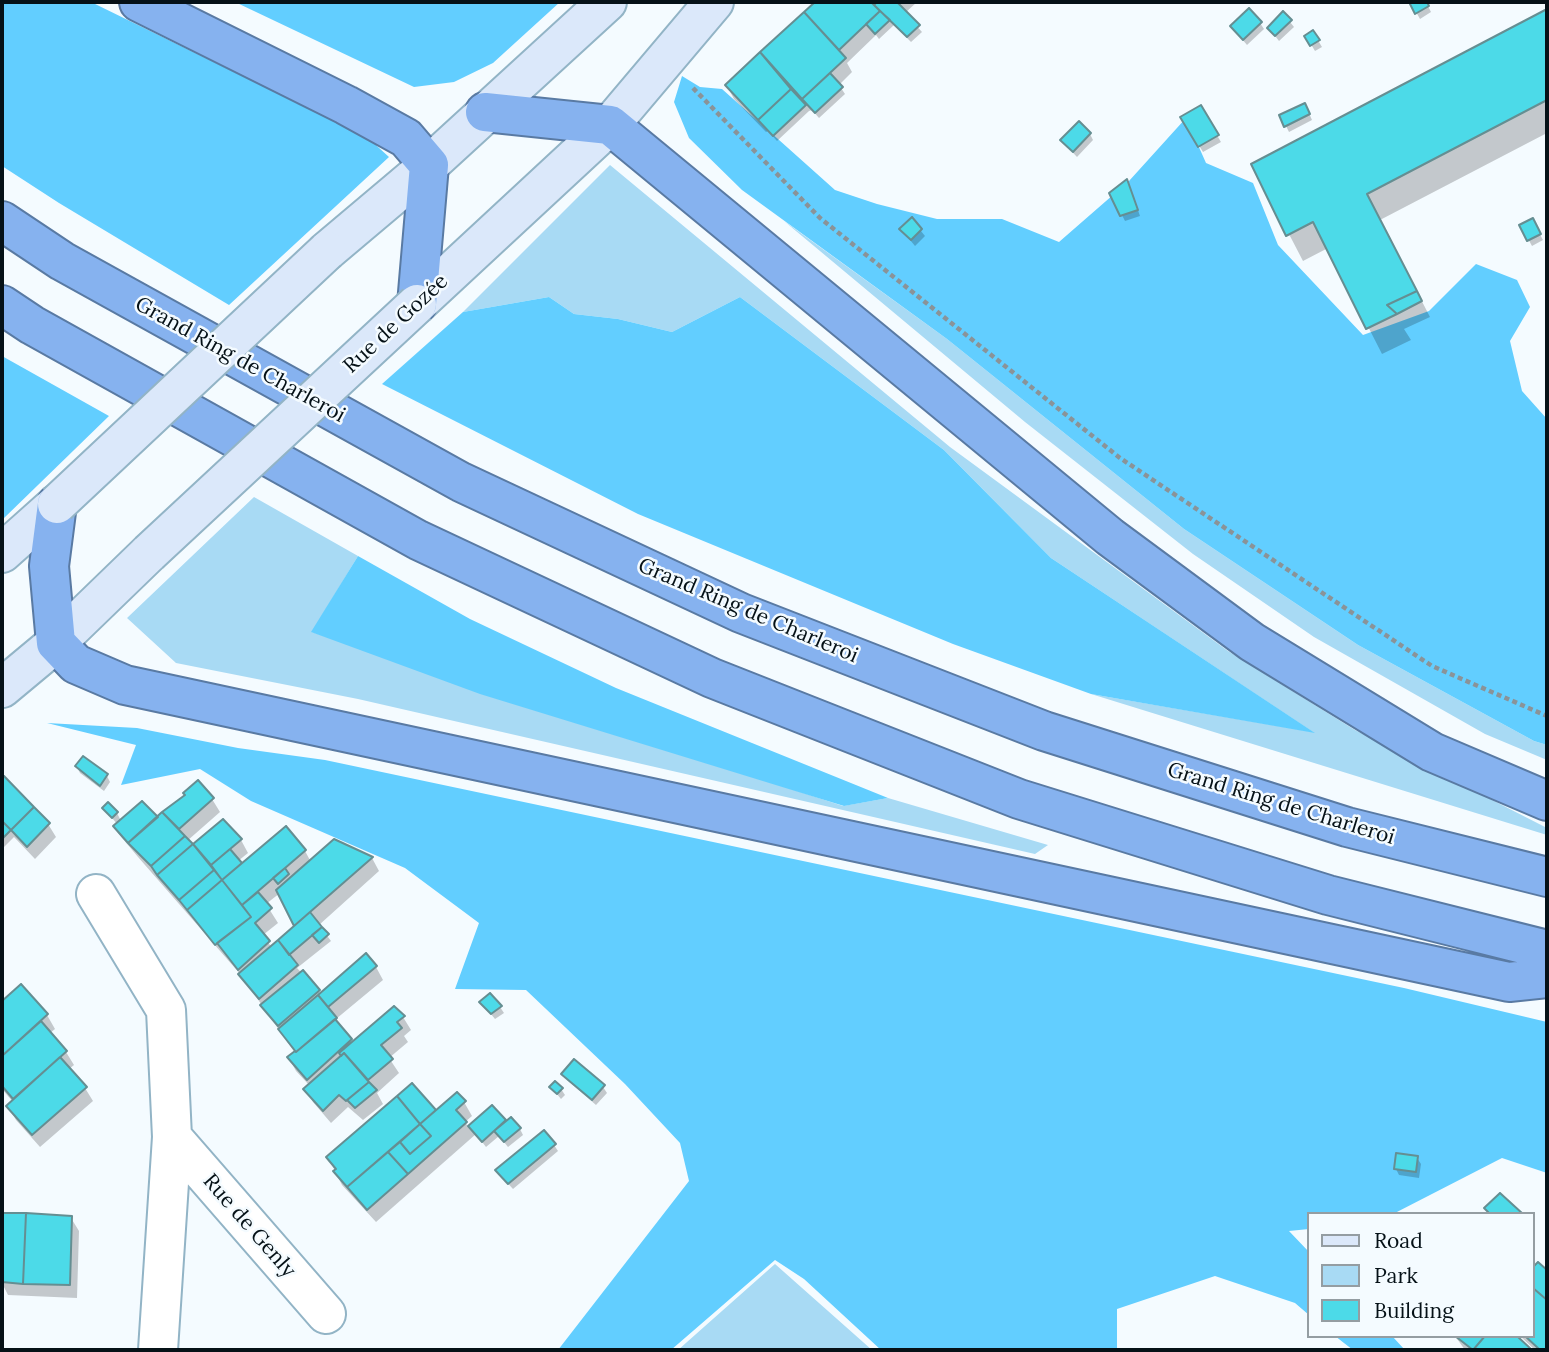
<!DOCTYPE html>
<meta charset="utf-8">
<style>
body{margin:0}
#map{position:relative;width:1549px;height:1352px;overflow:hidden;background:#f4fbff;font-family:Lora,serif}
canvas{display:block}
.frame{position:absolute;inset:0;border:4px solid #051117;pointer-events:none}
.legend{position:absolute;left:1307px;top:1212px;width:228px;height:126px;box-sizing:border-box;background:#f4fbff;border:2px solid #949da2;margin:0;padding:9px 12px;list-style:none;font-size:21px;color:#051117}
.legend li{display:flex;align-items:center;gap:14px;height:35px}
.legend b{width:35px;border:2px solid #949da2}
</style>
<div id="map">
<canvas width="1549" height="1352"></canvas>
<div class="frame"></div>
<ul class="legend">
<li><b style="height:9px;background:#dbe8fa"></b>Road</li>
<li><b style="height:19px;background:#a8daf4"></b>Park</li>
<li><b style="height:19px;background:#4cdae8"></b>Building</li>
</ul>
</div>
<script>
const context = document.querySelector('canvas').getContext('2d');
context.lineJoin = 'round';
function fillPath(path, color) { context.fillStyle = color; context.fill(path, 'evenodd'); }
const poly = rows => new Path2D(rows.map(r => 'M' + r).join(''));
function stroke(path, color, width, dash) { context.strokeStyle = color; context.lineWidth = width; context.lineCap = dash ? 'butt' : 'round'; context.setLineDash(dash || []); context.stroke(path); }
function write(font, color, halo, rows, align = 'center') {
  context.font = font + ' Lora,serif'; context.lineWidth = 5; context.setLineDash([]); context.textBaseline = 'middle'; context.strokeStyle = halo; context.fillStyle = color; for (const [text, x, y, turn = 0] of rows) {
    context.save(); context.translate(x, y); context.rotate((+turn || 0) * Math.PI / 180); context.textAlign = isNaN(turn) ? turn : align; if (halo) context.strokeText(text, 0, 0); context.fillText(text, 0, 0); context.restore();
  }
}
const green = poly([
 [610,165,950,447,1228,651,1355,730,1547,828,1547,835,1091,694,1313,732,1051,558,944,450,740,297,672,332,618,319,574,314,549,297,463,312],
 [784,221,947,339,1184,529,1358,645,1534,741,1547,745,1547,760,1485,734,1314,637,1193,554,1025,422],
 [254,497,358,556,312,632,843,806,888,798,1048,845,1035,854,358,699,176,663,127,618],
 [775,1264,872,1350,678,1350]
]);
const forest = poly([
 [2,2,91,2,367,137,389,157,229,305,59,203,2,166],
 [235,2,560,2,493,63,454,82,414,87],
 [682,76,700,87,722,89,835,190,877,204,937,219,1002,219,1059,242,1129,181,1186,118,1206,163,1253,183,1278,245,1363,335,1429,311,1476,264,1517,280,1530,307,1510,341,1522,391,1547,419,1547,745,1534,741,1358,645,1184,529,947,339,742,190,689,138,674,102],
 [549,297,574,314,618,319,672,332,740,297,944,450,1051,558,1315,733,1091,694,953,644,638,514,382,384,463,312],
 [2,356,109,416,2,520],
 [358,556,470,619,616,688,888,798,844,806,480,694,311,632],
 [47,723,137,728,238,748,325,760,1404,988,1547,1022,1547,1173,1502,1158,1393,1214,1309,1214,1309,1229,1289,1231,1309,1252,1309,1315,1295,1303,1215,1276,1117,1309,1117,1350,881,1350,804,1279,775,1260,671,1350,558,1350,689,1181,680,1143,625,1084,526,990,455,989,479,923,405,868,251,801,200,769,121,785,136,745],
 [1335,1336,1392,1336,1405,1350,1353,1350]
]);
const shadow = poly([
 [817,2,917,2,905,13,922,32,911,42,894,25,879,39,876,35,847,63,852,72,839,85,845,94,819,118,812,110,809,111,777,141,768,131,766,132,734,99,727,86],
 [1414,2,1426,2,1431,12,1420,19,1411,3],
 [1547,11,1547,133,1380,220,1430,317,1404,329,1411,340,1382,354,1328,248,1303,261,1253,165],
 [1283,13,1294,27,1279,41,1269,28],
 [1260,23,1264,29,1247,45,1236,32],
 [1313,32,1322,47,1315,51,1306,36],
 [1200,107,1221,142,1203,152,1182,118],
 [1308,111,1312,120,1289,132,1281,116],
 [1090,134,1093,140,1077,157,1062,141],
 [1130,187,1140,216,1125,221,1122,215],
 [912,220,925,236,915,246,901,229],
 [1532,220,1543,240,1532,246,1521,226],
 [77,767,107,776,110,782,104,791,80,773],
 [4,779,48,824,56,837,35,859,14,837,2,849,2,781],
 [186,796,212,799,220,812,187,841,192,846,223,821,241,840,248,853,238,861,242,865,305,851,311,862,334,842,372,858,379,871,319,925,331,941,297,968,321,994,376,967,383,980,336,1019,353,1044,403,1017,411,1030,404,1036,408,1042,389,1058,399,1073,377,1093,383,1104,363,1120,348,1107,331,1123,313,1102,306,1089,310,1086,296,1071,289,1058,295,1053,241,975,138,857,118,833,115,826,117,824,104,808,117,813,121,821,157,820],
 [280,893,297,927,272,948,263,935,278,923,266,904],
 [21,986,47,1015,55,1029,50,1033,66,1052,74,1065,69,1069,85,1088,93,1101,40,1147,16,1120,8,1106,13,1102,2,1089,2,1003],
 [481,1002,500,1007,504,1013,495,1019],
 [563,1074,603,1087,607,1093,596,1105,567,1080],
 [551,1087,561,1089,565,1095,561,1099],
 [464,1102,472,1116,465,1122,469,1128,492,1107,506,1123,520,1129,523,1135,508,1147,499,1136,486,1147,476,1134,376,1222,342,1185,328,1157,434,1111,435,1113],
 [554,1145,558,1151,513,1189,501,1176],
 [1417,1158,1421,1164,1419,1178,1399,1175,1396,1169],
 [3,1215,71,1218,79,1231,77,1298,8,1295,2,1283],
 [1538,1265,1547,1273,1547,1350,1535,1350,1520,1336,1533,1336],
 [1455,1336,1515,1336,1530,1350,1465,1350]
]);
const building = poly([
 [815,2,871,2,880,11,839,50,804,12,815,2],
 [877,2,897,2,920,25,907,37,874,5,877,2],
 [1409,2,1427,2,1429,6,1415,14,1409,2],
 [1249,8,1262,22,1243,40,1230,26,1249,8],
 [1547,9,1547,100,1367,194,1417,291,1387,305,1397,314,1366,329,1313,222,1286,236,1251,164,1547,9],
 [880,11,890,20,875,34,866,24,880,11],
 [1283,11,1292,20,1275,36,1267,28,1283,11],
 [804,12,846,58,802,99,760,52,804,12],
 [1313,30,1320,40,1310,46,1304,36,1313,30],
 [760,52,791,89,758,120,725,85,760,52],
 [830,73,843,87,815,113,802,99,830,73],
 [791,89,806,105,773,136,758,120,791,89],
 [1305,103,1310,114,1284,127,1279,115,1305,103],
 [1201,105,1219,135,1198,147,1180,117,1201,105],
 [1079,121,1091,133,1073,152,1060,140,1079,121],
 [1127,179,1138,210,1120,216,1109,193,1127,179],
 [912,217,922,229,911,240,899,229,912,217],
 [1533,218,1541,234,1527,241,1519,225,1533,218],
 [1417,291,1422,301,1397,314,1387,305,1417,291],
 [83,756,108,774,100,786,75,766,83,756],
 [4,776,34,807,11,830,2,821,2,778,4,776],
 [198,780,214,798,179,829,162,812,185,795,183,793,198,780],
 [142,801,158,817,128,843,113,826,142,801],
 [108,802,118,812,112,818,102,808,108,802],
 [34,807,50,823,27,847,11,830,34,807],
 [162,812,185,836,151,866,128,843,162,812],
 [223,819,242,839,211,865,193,844,223,819],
 [2,821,11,830,2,839,2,821],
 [286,826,306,850,242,905,222,880,286,826],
 [185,836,193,844,157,875,151,866,185,836],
 [334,839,373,857,294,926,276,890,334,839],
 [193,844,214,870,179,900,157,875,193,844],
 [230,849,242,863,222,880,211,865,230,849],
 [285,868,289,874,278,884,273,878,285,868],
 [214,870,222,880,187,910,179,900,214,870],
 [222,880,251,917,215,945,187,910,222,880],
 [258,892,272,908,255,923,270,941,238,970,217,943,251,917,242,905,258,892],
 [310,912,322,927,289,955,278,940,310,912],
 [322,927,329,934,319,943,312,935,322,927],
 [278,940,298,965,259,999,238,974,278,940],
 [366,953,377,966,328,1007,318,995,366,953],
 [303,970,320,990,278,1026,260,1005,303,970],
 [21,984,48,1014,2,1056,2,1001,21,984],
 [490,993,502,1006,491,1014,479,1002,490,993],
 [318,995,337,1018,296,1052,278,1029,318,995],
 [394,1006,405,1016,397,1022,402,1028,381,1045,393,1059,368,1080,344,1053,341,1056,339,1053,394,1006],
 [335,1019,352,1039,307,1080,287,1057,295,1051,296,1052,335,1019],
 [41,1021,67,1051,13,1099,2,1086,2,1056,41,1021],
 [344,1053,369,1082,346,1101,339,1095,323,1111,303,1089,344,1053],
 [60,1057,87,1087,32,1135,6,1106,60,1057],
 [574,1059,605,1085,592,1100,561,1074,574,1059],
 [555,1081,563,1088,557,1094,549,1087,555,1081],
 [369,1082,377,1090,355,1108,347,1100,369,1082],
 [412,1083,436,1110,420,1124,397,1096,412,1083],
 [457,1092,466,1101,456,1110,467,1122,408,1174,388,1152,400,1142,410,1154,431,1136,420,1124,457,1092],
 [397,1096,420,1124,347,1187,333,1171,336,1169,326,1157,397,1096],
 [492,1105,506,1120,482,1142,468,1126,492,1105],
 [511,1117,521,1128,504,1142,494,1131,511,1117],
 [420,1124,431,1136,410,1154,400,1142,420,1124],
 [544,1130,556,1144,508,1184,495,1170,544,1130],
 [388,1152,408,1174,367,1210,347,1187,388,1152],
 [1396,1153,1418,1156,1416,1172,1394,1169,1396,1153],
 [1500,1193,1523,1214,1490,1214,1484,1208,1500,1193],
 [2,1213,26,1213,23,1284,2,1282,2,1213],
 [26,1213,72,1216,70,1285,23,1284,26,1213],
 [1538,1262,1547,1270,1547,1300,1533,1288,1533,1267,1538,1262],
 [1533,1288,1547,1300,1547,1350,1540,1350,1525,1336,1533,1336,1533,1288],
 [1455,1336,1485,1336,1473,1350,1455,1336],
 [1485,1336,1517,1336,1532,1350,1473,1350,1485,1336]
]);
const path = poly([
 [693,88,820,218,1120,458,1432,666,1547,716]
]);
const street = poly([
 [96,894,166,1010,172,1137,158,1350],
 [172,1137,326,1314]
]);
const secondary = poly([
 [327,251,429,165,607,2],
 [417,304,610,125,714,2],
 [2,553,57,504],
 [2,688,56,643,149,553]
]);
const highway = poly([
 [139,2,346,105,406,138,429,165,417,304],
 [485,112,610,125,1110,537,1252,642,1432,752,1547,801],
 [2,221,62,261,461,482,741,613,1044,731,1347,827,1547,877],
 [2,305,32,325,418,540,712,678,1019,799,1328,895,1547,950],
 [57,504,49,566,56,643,76,664,125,685,1509,982,1547,978]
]);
const secondaryBridge = poly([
 [57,504,327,251],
 [149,553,417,304]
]);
const streetNames = [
 ["Rue de Gozée",396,324,-43],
 ["Grand Ring de Charleroi",240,360,29],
 ["Grand Ring de Charleroi",748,611,23],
 ["Grand Ring de Charleroi",1281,804,17],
 ["Rue de Genly",249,1226,49]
];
fillPath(green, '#a8daf4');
fillPath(forest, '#62ceff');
fillPath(shadow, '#0003');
fillPath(building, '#4cdae8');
stroke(building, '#658e92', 2);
stroke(street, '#92b4c6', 42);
stroke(secondary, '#92b4c6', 42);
stroke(highway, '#597aa3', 42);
stroke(path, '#8a9398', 4.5, [5, 3.5]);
stroke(street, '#fff', 38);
stroke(secondary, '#dbe8fa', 38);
stroke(highway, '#86b2ef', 38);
stroke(secondaryBridge, '#92b4c6', 42, []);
stroke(secondaryBridge, '#dbe8fa', 38);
write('21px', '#051117', '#f4fbff', streetNames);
</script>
